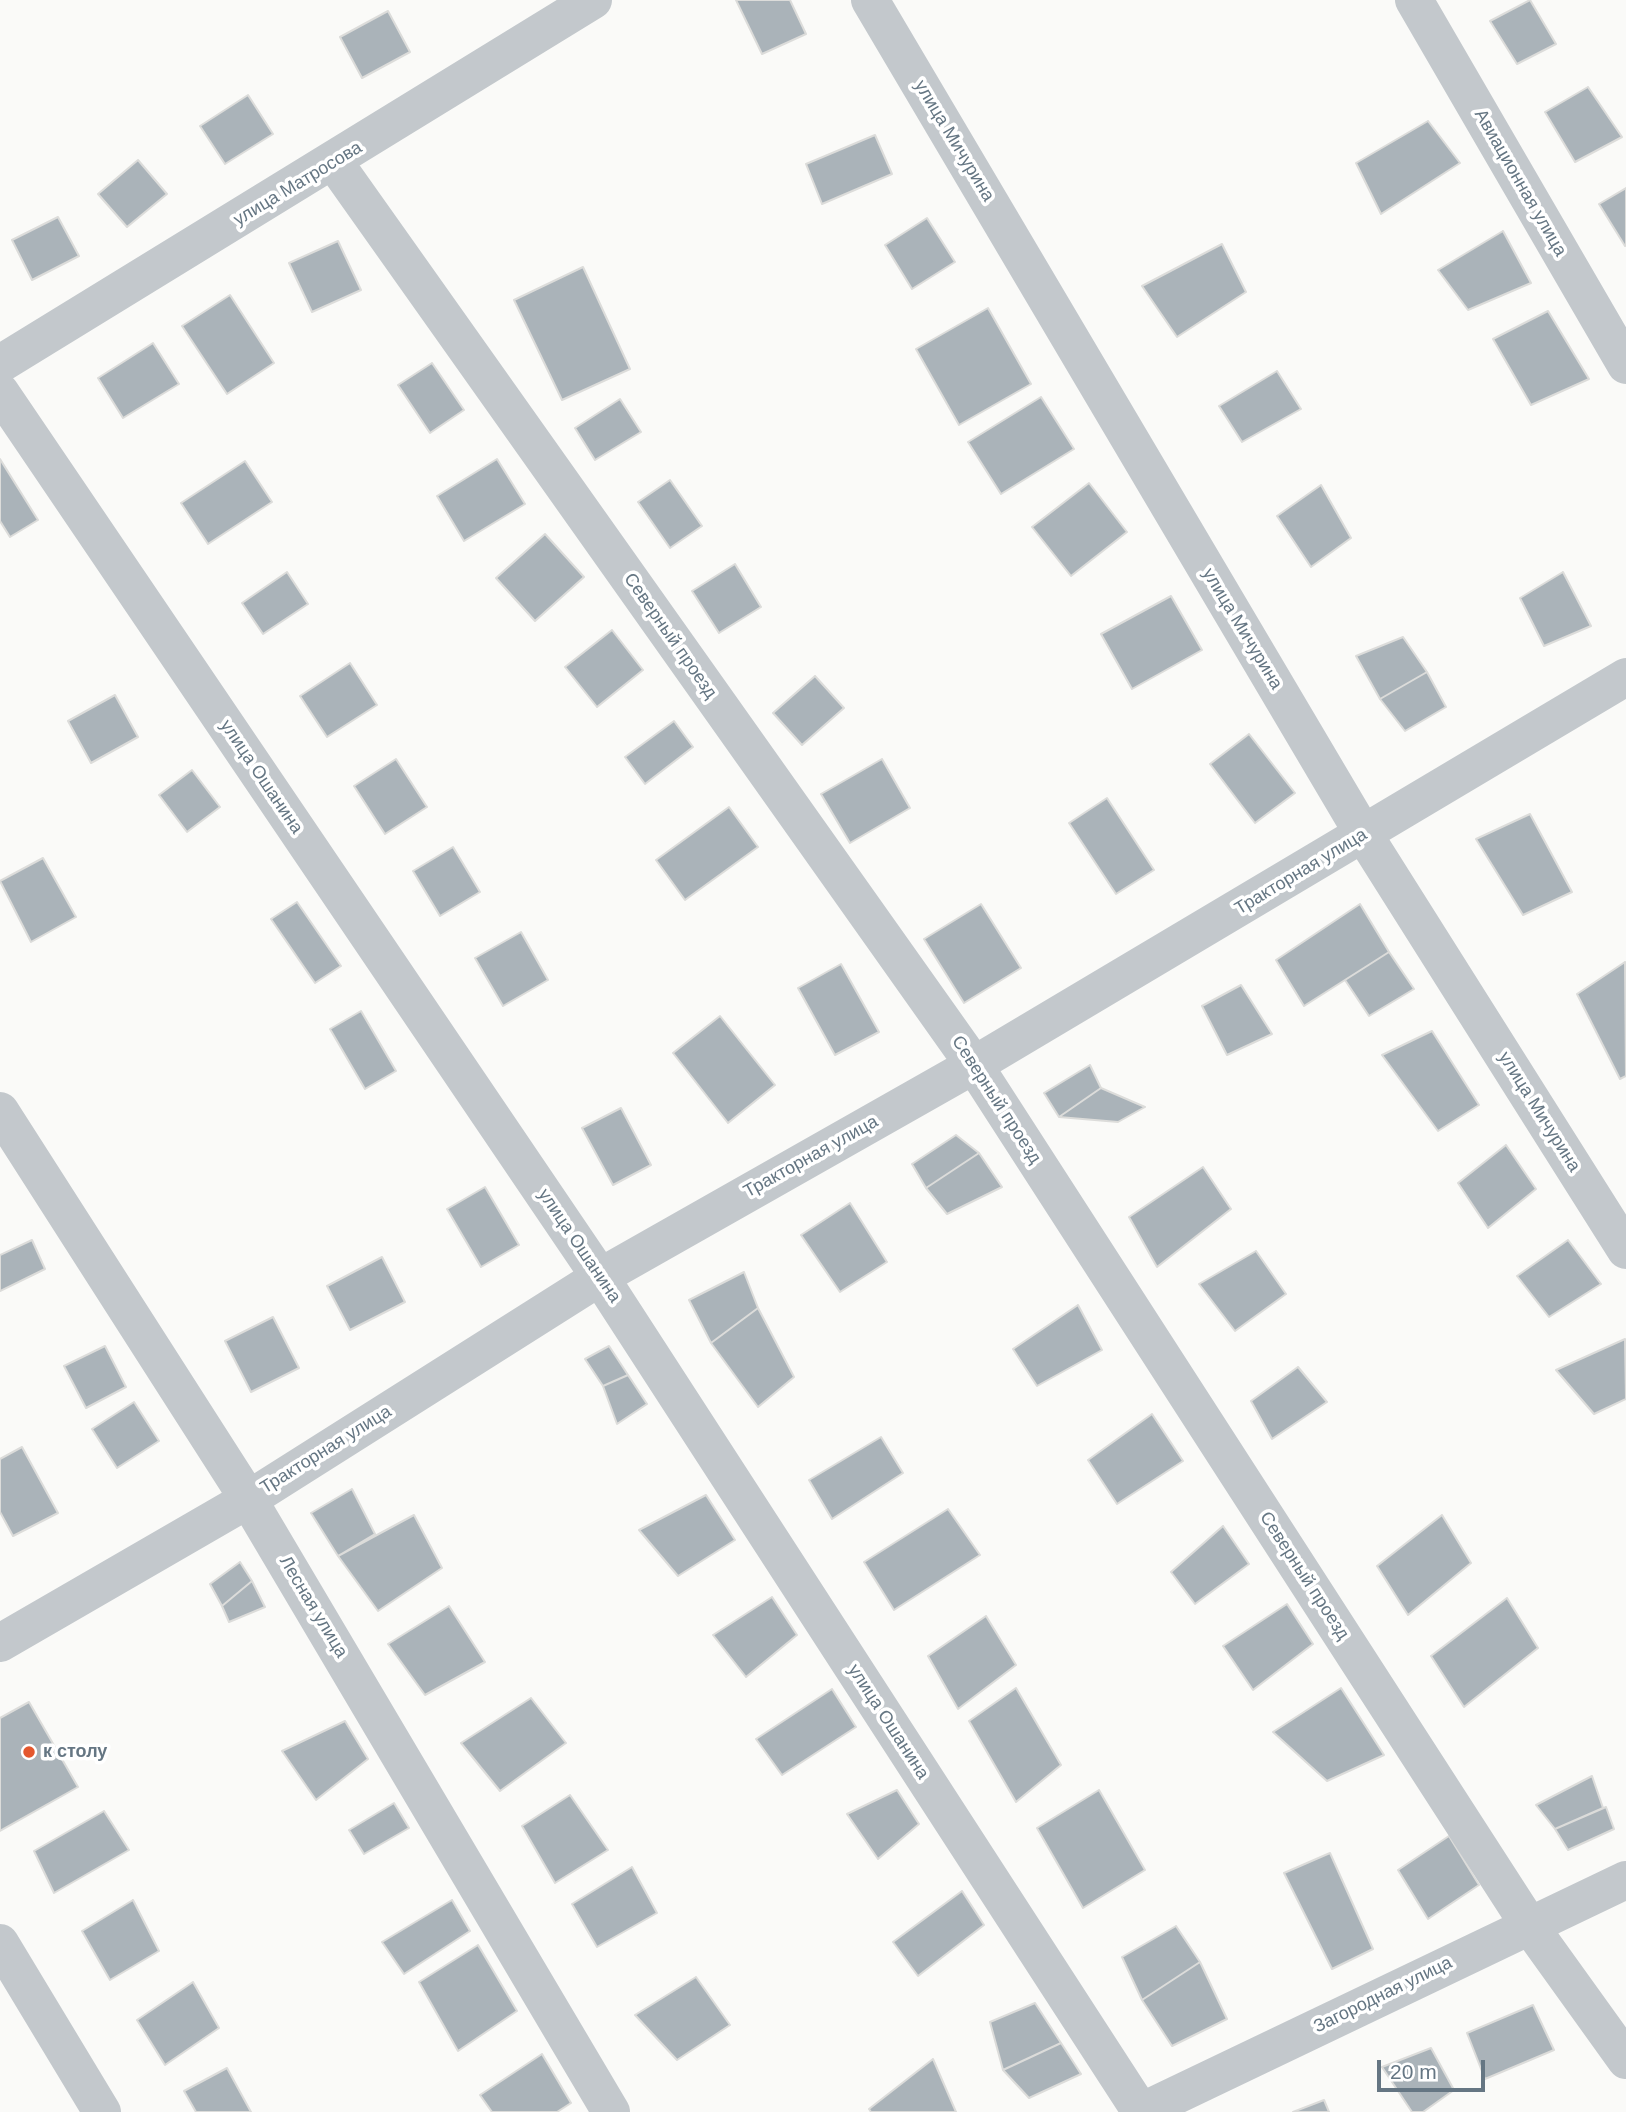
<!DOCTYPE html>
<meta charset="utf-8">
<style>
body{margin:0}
#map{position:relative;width:1626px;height:2112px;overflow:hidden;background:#fafaf8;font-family:Arial,sans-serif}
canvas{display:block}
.scale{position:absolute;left:1377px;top:2060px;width:108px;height:32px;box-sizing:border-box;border:4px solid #657683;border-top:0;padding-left:9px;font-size:21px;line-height:24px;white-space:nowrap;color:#657683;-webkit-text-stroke:5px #fff;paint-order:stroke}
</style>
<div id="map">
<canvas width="1626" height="2112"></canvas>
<div class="scale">20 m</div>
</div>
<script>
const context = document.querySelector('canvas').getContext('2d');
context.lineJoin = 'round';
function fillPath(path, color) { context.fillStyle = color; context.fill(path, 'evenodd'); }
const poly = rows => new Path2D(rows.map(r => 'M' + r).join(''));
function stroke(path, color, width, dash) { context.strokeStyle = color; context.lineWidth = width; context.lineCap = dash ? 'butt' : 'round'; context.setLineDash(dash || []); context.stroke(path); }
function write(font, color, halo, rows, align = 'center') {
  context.font = font + ' Arial,sans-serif'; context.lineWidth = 7; context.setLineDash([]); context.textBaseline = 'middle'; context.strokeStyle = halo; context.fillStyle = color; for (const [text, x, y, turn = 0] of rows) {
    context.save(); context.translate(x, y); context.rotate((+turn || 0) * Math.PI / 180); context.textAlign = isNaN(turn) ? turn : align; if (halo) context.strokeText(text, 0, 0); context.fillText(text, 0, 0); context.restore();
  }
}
const building = poly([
 [736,0,790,0,806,34,762,54,736,0],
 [1530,0,1556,44,1517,64,1490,21,1530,0],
 [388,11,410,52,362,78,340,37,388,11],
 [1588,87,1622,137,1575,162,1545,112,1588,87],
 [248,95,273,134,225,164,200,126,248,95],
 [1428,121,1460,163,1381,214,1356,163,1428,121],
 [875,135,892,174,822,204,806,164,875,135],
 [138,160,167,194,127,227,98,194,138,160],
 [1626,188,1626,245,1625,246,1599,204,1626,188],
 [58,217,79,256,32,280,12,240,58,217],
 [927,218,955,262,912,289,885,245,927,218],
 [1503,231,1531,283,1468,310,1438,270,1503,231],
 [338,241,361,290,312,312,289,263,338,241],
 [1222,244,1246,292,1177,337,1142,286,1222,244],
 [583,267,630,369,562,400,514,300,583,267],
 [230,295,274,363,227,394,182,326,230,295],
 [988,308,1031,384,959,425,916,349,988,308],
 [1548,311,1589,379,1531,405,1493,339,1548,311],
 [153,343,179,384,123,418,98,378,153,343],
 [432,363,464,410,430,433,398,385,432,363],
 [1277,371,1301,409,1242,442,1219,406,1277,371],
 [1041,397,1074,449,1001,494,968,442,1041,397],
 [620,399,641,432,595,460,575,428,620,399],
 [0,459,38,520,10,537,0,521,0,459],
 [497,459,525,504,464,541,437,496,497,459],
 [245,461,272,502,208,544,181,503,245,461],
 [670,480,702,526,670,548,638,502,670,480],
 [1089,483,1127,532,1071,576,1032,527,1089,483],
 [1321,485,1351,538,1311,567,1277,516,1321,485],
 [545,534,584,577,535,621,496,578,545,534],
 [735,564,761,607,719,633,692,591,735,564],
 [287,572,308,604,263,634,242,603,287,572],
 [1563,572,1591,626,1544,646,1520,598,1563,572],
 [1171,596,1202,650,1132,689,1101,634,1171,596],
 [612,630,643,670,597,707,565,667,612,630],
 [1403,637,1427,672,1380,699,1356,656,1403,637],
 [350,663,377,705,327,737,300,696,350,663],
 [1427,672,1446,707,1405,731,1380,699,1427,672],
 [815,676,844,708,802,745,773,713,815,676],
 [115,695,138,737,91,763,68,721,115,695],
 [674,721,693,747,645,784,625,757,674,721],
 [1249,734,1295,793,1255,823,1210,764,1249,734],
 [396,759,427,807,385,834,354,786,396,759],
 [882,759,910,808,850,843,821,794,882,759],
 [192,770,220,807,187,832,159,795,192,770],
 [1107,798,1154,870,1116,894,1069,823,1107,798],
 [729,807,758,847,685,900,656,860,729,807],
 [1530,814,1572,892,1523,915,1476,839,1530,814],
 [453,847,480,892,440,916,413,871,453,847],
 [43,858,76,917,31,942,0,881,43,858],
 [297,902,341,966,315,983,271,919,297,902],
 [981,904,1021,968,964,1003,924,939,981,904],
 [1360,904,1389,952,1304,1006,1276,960,1360,904],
 [521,932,548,980,503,1006,475,958,521,932],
 [1389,952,1414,989,1369,1016,1345,980,1389,952],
 [1625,962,1626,1076,1620,1079,1577,994,1625,962],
 [841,964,879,1032,835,1055,798,988,841,964],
 [1241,985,1272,1034,1227,1055,1202,1006,1241,985],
 [361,1011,396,1071,365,1089,330,1029,361,1011],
 [720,1016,775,1085,728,1123,673,1053,720,1016],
 [1432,1031,1479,1105,1438,1131,1382,1055,1432,1031],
 [1090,1065,1101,1088,1059,1117,1044,1093,1090,1065],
 [1101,1088,1145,1107,1118,1122,1059,1117,1101,1088],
 [621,1108,651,1165,613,1185,582,1128,621,1108],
 [956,1135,979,1153,926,1188,912,1164,956,1135],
 [1506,1145,1536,1189,1488,1228,1458,1183,1506,1145],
 [979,1153,1002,1187,947,1214,926,1188,979,1153],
 [1203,1167,1231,1209,1157,1267,1129,1217,1203,1167],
 [485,1187,519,1245,481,1267,447,1209,485,1187],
 [850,1203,887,1262,840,1292,801,1235,850,1203],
 [32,1240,45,1269,0,1291,0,1255,32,1240],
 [1568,1240,1601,1284,1549,1317,1517,1276,1568,1240],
 [1256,1251,1286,1294,1235,1331,1199,1284,1256,1251],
 [382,1257,405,1302,350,1330,327,1286,382,1257],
 [744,1272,758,1308,711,1343,689,1300,744,1272],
 [1078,1305,1102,1350,1037,1386,1013,1349,1078,1305],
 [758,1308,794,1377,758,1407,711,1343,758,1308],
 [273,1317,299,1368,251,1392,225,1341,273,1317],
 [1625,1339,1626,1399,1594,1414,1556,1370,1625,1339],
 [105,1346,126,1387,86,1408,64,1366,105,1346],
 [609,1346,628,1375,603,1386,585,1359,609,1346],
 [1298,1367,1327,1402,1272,1439,1251,1401,1298,1367],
 [628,1375,647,1404,617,1424,603,1386,628,1375],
 [134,1402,159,1441,117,1468,92,1429,134,1402],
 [1152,1414,1183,1461,1117,1504,1088,1460,1152,1414],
 [881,1437,903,1473,832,1519,809,1480,881,1437],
 [22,1447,58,1513,13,1536,0,1512,0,1459,22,1447],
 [352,1489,375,1534,338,1556,311,1513,352,1489],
 [706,1495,735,1540,678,1576,639,1530,706,1495],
 [948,1509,980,1555,894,1610,864,1562,948,1509],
 [414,1515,442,1568,378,1611,338,1556,414,1515],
 [1442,1515,1471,1563,1408,1615,1377,1566,1442,1515],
 [1223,1526,1249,1564,1195,1604,1171,1572,1223,1526],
 [240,1562,252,1581,222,1606,210,1584,240,1562],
 [252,1581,265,1607,229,1622,222,1606,252,1581],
 [772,1597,797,1635,746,1677,713,1635,772,1597],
 [1507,1598,1538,1648,1464,1707,1431,1656,1507,1598],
 [1287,1604,1313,1644,1253,1690,1223,1646,1287,1604],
 [449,1606,485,1662,425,1695,388,1644,449,1606],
 [986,1616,1016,1665,958,1709,928,1656,986,1616],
 [1016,1688,1061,1765,1016,1802,969,1721,1016,1688],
 [1341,1688,1384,1755,1327,1781,1273,1732,1341,1688],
 [832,1689,856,1727,782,1775,756,1739,832,1689],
 [531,1698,566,1743,500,1791,461,1743,531,1698],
 [29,1702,78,1787,0,1831,0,1718,29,1702],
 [345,1721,368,1759,316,1800,282,1751,345,1721],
 [1592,1776,1603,1808,1555,1829,1536,1805,1592,1776],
 [897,1790,919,1824,878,1859,847,1814,897,1790],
 [1099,1790,1145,1870,1083,1908,1037,1828,1099,1790],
 [570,1795,608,1850,555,1883,522,1826,570,1795],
 [394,1803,409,1828,364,1854,349,1830,394,1803],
 [1606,1807,1614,1829,1568,1850,1555,1829,1606,1807],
 [104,1811,129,1850,54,1893,34,1851,104,1811],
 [1449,1836,1479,1885,1428,1919,1398,1870,1449,1836],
 [1330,1853,1373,1949,1332,1969,1284,1873,1330,1853],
 [632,1867,657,1913,597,1947,572,1904,632,1867],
 [962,1891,984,1925,918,1976,893,1942,962,1891],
 [133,1900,159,1951,110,1980,82,1931,133,1900],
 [452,1900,470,1931,404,1974,382,1942,452,1900],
 [1176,1926,1200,1962,1142,2000,1122,1957,1176,1926],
 [478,1945,517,2011,458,2051,419,1982,478,1945],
 [1200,1962,1227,2019,1172,2046,1142,2000,1200,1962],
 [696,1977,730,2025,677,2060,635,2015,696,1977],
 [193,1982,219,2028,165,2065,137,2020,193,1982],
 [1035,2003,1061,2043,1003,2070,990,2022,1035,2003],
 [1533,2005,1554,2050,1485,2079,1467,2033,1533,2005],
 [1061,2043,1081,2074,1029,2098,1003,2070,1061,2043],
 [1431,2048,1454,2090,1423,2112,1412,2112,1382,2067,1431,2048],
 [542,2054,571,2103,557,2112,492,2112,480,2095,542,2054],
 [933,2059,956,2112,871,2112,869,2109,933,2059],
 [227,2068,251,2112,196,2112,184,2091,227,2068],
 [1324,2100,1329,2112,1293,2112,1324,2100]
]);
const street = poly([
 [870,0,1364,835,1626,1250],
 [1414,0,1626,365],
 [334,162,974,1065,1529,1925,1626,2060],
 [0,364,593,0],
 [0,392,600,1277,1141,2112],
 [0,1111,242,1489,611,2112],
 [0,1643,249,1499,600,1277,974,1065,1626,677],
 [0,1943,102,2112],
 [1141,2112,1626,1880]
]);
const markers = [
 [29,1752,7,"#e4572e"]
];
const streetNames = [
 ["улица Мичурина",954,141,59],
 ["Авиационная улица",1520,183,60],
 ["улица Матросова",298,184,-31],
 ["улица Мичурина",1242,629,59],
 ["Северный проезд",670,636,55],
 ["улица Ошанина",261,777,56],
 ["Тракторная улица",1301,872,-31],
 ["Северный проезд",996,1100,57],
 ["улица Мичурина",1539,1112,58],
 ["Тракторная улица",811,1157,-29],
 ["улица Ошанина",579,1246,56],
 ["Тракторная улица",326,1450,-32],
 ["Северный проезд",1304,1576,57],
 ["Лесная улица",313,1607,59],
 ["улица Ошанина",888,1722,57],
 ["Загородная улица",1383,1995,-26]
];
const poiNames = [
 ["к столу",43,1752]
];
fillPath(building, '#aab3b9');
stroke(building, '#dcdcda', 2);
stroke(street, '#c3c8cc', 38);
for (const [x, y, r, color] of markers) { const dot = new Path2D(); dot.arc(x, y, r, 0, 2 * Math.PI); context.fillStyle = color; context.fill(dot); stroke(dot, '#fff', 2.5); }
write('18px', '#657683', '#fff', streetNames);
write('bold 18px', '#657683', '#fff', poiNames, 'left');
</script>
